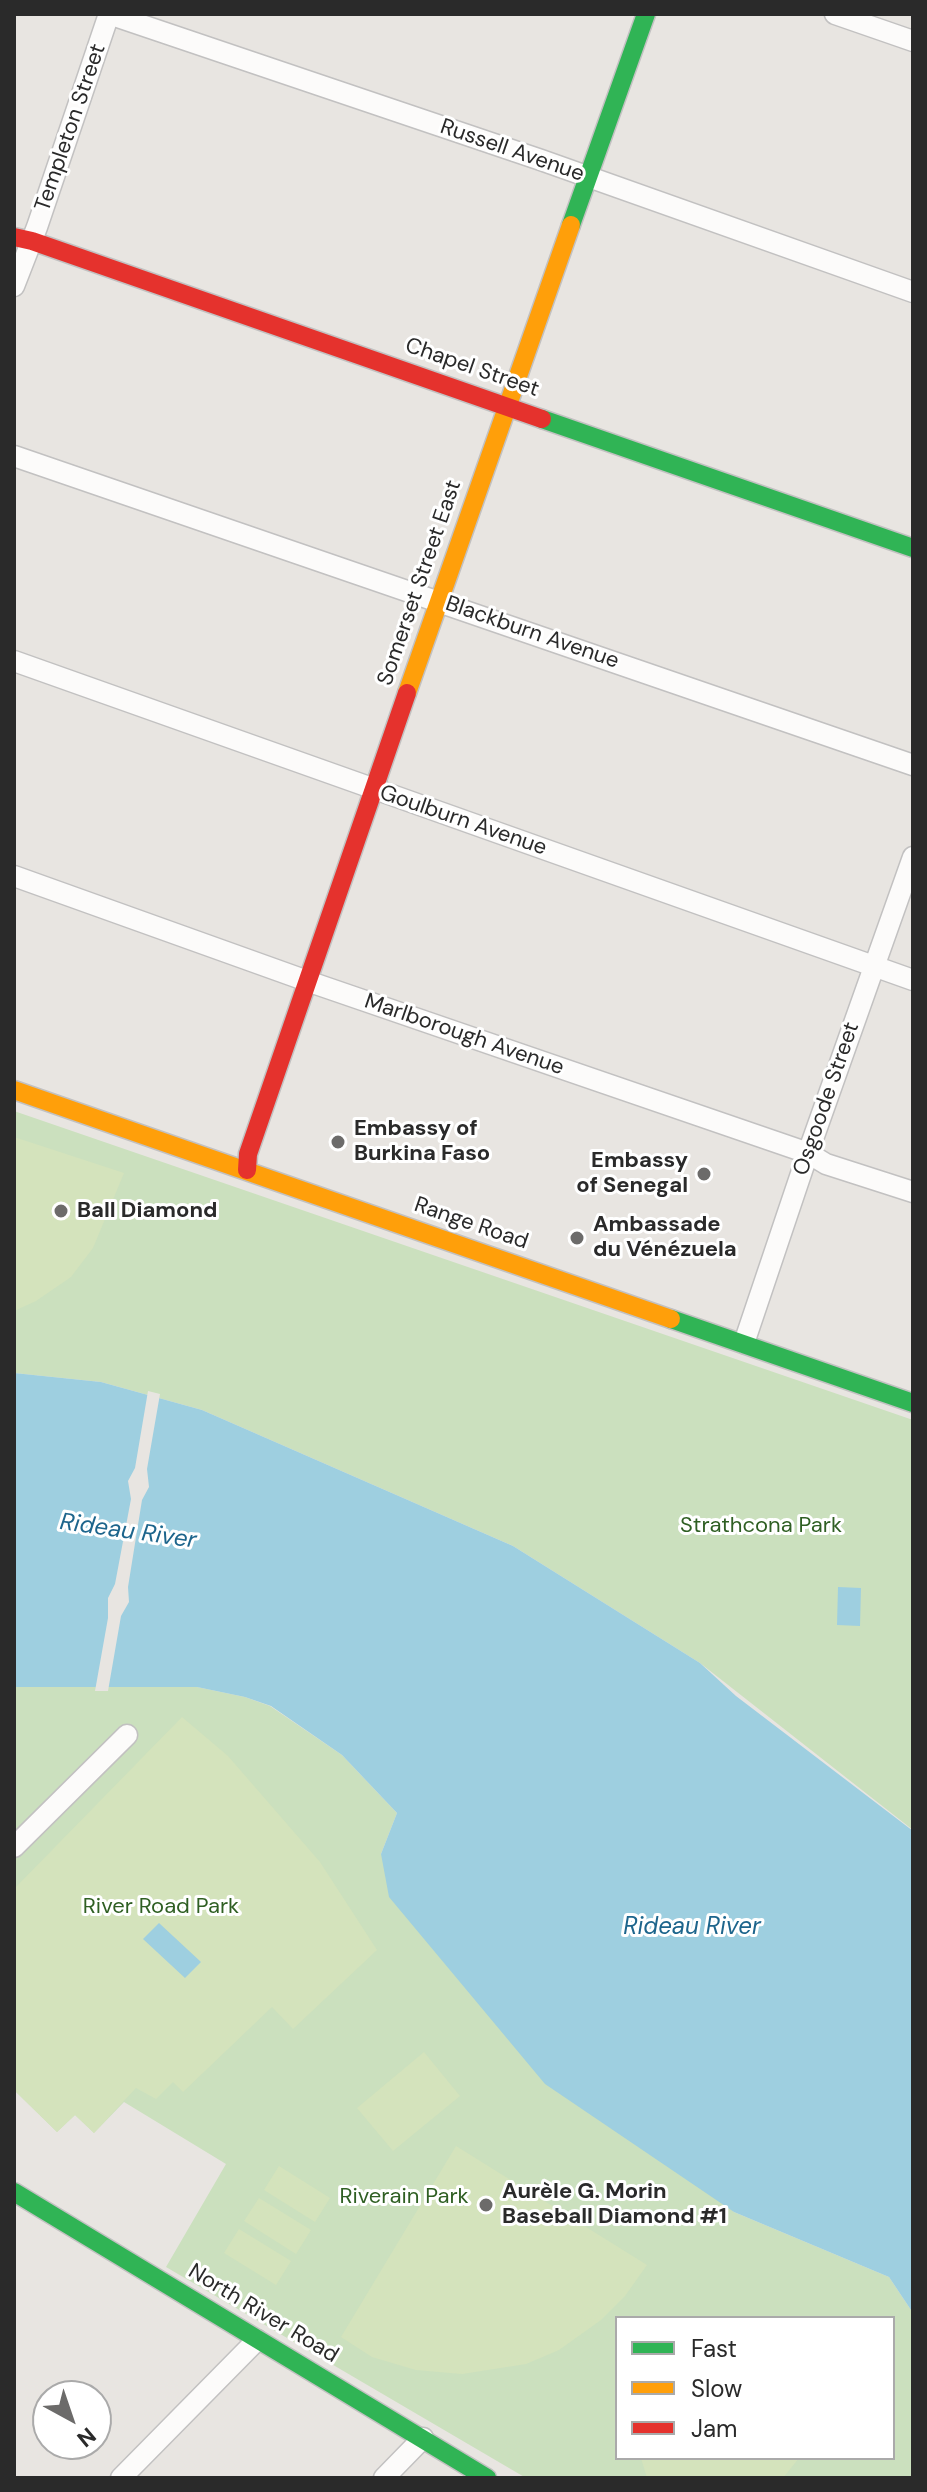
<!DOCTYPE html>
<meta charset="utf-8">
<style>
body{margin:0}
#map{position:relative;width:927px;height:2492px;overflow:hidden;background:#e8e5e1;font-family:"DM Sans",sans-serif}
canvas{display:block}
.frame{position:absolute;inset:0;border:16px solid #2a2a2a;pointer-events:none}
.legend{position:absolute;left:615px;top:2316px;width:280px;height:144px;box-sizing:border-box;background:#fff;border:2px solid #aaa;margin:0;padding:10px 14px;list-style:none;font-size:24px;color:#2a2a2a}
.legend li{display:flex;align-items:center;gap:16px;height:40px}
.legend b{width:40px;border:2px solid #aaa}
.north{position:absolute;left:32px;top:2380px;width:80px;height:80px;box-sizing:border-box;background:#fff;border:2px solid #aaa;border-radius:50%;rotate:140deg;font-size:22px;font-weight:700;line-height:32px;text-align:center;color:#2a2a2a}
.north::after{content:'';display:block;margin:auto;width:28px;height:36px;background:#6c6b6a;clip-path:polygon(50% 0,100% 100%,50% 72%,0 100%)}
</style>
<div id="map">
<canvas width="927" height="2492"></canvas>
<div class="frame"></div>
<ul class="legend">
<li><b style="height:10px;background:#30b455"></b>Fast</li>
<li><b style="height:10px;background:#ff9f0a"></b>Slow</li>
<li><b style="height:10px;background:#e5322d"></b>Jam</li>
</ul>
<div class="north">N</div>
</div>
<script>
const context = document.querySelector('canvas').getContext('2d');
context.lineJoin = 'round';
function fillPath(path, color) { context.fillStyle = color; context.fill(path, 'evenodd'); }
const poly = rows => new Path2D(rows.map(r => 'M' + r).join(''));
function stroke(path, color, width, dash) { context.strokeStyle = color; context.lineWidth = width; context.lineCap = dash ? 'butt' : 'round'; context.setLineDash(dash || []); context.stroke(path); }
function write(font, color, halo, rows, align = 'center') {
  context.font = font + ' "DM Sans",sans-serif'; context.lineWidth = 6; context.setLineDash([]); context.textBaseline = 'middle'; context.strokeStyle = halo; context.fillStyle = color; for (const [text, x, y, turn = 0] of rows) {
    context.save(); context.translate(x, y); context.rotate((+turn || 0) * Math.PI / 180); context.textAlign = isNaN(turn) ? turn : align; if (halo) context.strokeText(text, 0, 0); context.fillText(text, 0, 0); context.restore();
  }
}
const green = poly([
 [14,1111,913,1420,913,1830,700,1663,513,1546,202,1410,101,1382,14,1373],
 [14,1687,197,1687,245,1697,270,1706,342,1755,397,1813,381,1854,734,2212,889,2277,913,2313,913,2478,526,2478,166,2267,226,2164,124,2102,94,2133,75,2115,57,2132,14,2090],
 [617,2318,893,2318,893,2458,617,2458]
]);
const pitch = poly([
 [14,1137,124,1173,93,1248,71,1277,36,1301,14,1311],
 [182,1717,228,1756,320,1862,377,1950,293,2029,272,2007,183,2092,173,2082,156,2099,136,2088,94,2133,75,2115,57,2132,14,2090,14,1889],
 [424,2052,460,2096,393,2151,357,2108],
 [456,2146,647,2265,625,2296,601,2320,559,2350,526,2364,462,2374,416,2370,372,2357,341,2337],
 [279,2166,330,2198,315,2222,264,2190],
 [259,2198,311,2230,296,2254,244,2221],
 [239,2229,291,2261,276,2285,224,2253],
 [641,2458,799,2458,783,2478,647,2478]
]);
const water = poly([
 [14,1373,101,1382,202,1410,513,1546,700,1663,736,1696,913,1831,913,2313,889,2277,734,2212,545,2084,389,1897,381,1854,397,1813,342,1755,271,1706,245,1697,197,1687,14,1687],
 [838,1587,861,1588,860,1626,837,1625],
 [159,1923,201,1962,185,1978,143,1939]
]);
const pier = poly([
 [148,1391,160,1394,147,1469,149,1487,142,1500,128,1587,129,1602,121,1616,108,1691,95,1691,108,1618,108,1598,115,1584,131,1499,128,1481,135,1468]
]);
const street = poly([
 [109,14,541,160,913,292],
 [835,14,913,41],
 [14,286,37,227,109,14],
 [14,456,913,765],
 [14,661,913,980],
 [14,876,310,982,808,1153,826,1164,913,1192],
 [744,1343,808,1153,913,857],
 [14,1847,127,1735],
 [121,2478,257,2340],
 [384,2478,423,2438]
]);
const fast = poly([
 [571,225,646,14],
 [542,419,913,548],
 [671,1319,913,1403],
 [14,2192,487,2478]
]);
const slow = poly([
 [407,693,571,225],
 [14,1090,671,1319]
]);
const jam = poly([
 [14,237,32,241,542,419],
 [247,1170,248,1154,407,693]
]);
const markers = [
 [338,1142,8,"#6c6b6a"],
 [704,1174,8,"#6c6b6a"],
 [61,1211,8,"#6c6b6a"],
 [577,1238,8,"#6c6b6a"],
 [486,2205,8,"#6c6b6a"]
];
const streetNames = [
 ["Templeton Street",71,128,-71],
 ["Russell Avenue",512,151,19],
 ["Chapel Street",472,368,19],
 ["Somerset Street East",420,583,-71],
 ["Blackburn Avenue",532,633,19],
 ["Goulburn Avenue",463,821,19],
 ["Marlborough Avenue",464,1035,19],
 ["Osgoode Street",827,1099,-71],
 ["Range Road",471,1224,19],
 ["North River Road",263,2314,31]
];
const poiNames = [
 ["Embassy of",354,1129],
 ["Burkina Faso",354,1154],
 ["Embassy",688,1161,"right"],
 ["of Senegal",688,1186,"right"],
 ["Ball Diamond",77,1211],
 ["Ambassade",593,1225],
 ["du Vénézuela",593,1250],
 ["Aurèle G. Morin",502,2192],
 ["Baseball Diamond #1",502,2217]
];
const parkNames = [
 ["Strathcona Park",761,1526],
 ["River Road Park",161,1907],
 ["Riverain Park",404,2197]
];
const waterNames = [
 ["Rideau River",128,1532,8],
 ["Rideau River",692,1928]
];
fillPath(green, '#cbe0be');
fillPath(pitch, '#d4e3bc');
fillPath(water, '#9ecfe0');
fillPath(pier, '#e8e5e1');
stroke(street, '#c2c1c1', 23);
stroke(fast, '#c2c1c1', 21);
stroke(slow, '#c2c1c1', 21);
stroke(jam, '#c2c1c1', 21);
stroke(street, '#fcfbfa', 20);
stroke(fast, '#30b455', 18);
stroke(slow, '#ff9f0a', 18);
stroke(jam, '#e5322d', 18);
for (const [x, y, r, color] of markers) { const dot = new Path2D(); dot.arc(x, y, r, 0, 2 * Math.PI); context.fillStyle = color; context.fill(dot); stroke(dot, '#fff', 3); }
write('22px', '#2a2a2a', '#fff', streetNames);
write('bold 22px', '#2a2a2a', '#fff', poiNames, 'left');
write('22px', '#2f5f23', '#fff', parkNames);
write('italic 24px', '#1d658c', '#fff', waterNames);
</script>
